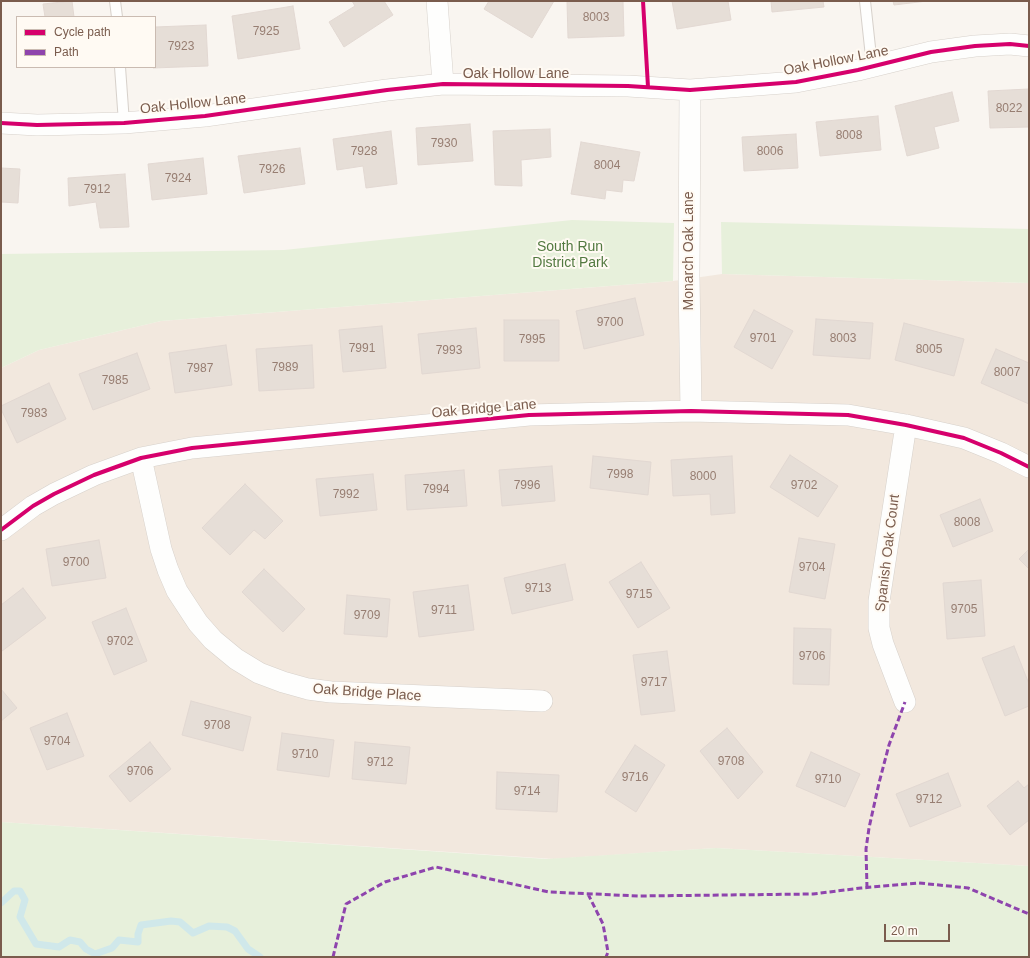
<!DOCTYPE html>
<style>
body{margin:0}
#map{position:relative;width:1030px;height:958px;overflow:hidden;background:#f9f5f0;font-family:Arial,sans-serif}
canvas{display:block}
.frame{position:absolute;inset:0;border:2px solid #7a5c4d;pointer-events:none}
.legend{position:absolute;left:16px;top:16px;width:140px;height:52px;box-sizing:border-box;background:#fffaf3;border:1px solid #cabbb1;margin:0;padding:5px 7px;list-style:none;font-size:12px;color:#7a5c4d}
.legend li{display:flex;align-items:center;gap:8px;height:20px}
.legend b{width:20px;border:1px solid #cabbb1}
.scale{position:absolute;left:884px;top:924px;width:66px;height:18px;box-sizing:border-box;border:2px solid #7a5c4d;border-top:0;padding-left:5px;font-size:12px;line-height:14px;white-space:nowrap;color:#7a5c4d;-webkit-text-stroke:3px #fffaf3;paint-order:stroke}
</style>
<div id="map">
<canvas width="1030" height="958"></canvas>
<div class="frame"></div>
<ul class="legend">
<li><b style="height:5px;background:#d6006c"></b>Cycle path</li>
<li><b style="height:5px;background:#8e44ad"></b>Path</li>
</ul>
<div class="scale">20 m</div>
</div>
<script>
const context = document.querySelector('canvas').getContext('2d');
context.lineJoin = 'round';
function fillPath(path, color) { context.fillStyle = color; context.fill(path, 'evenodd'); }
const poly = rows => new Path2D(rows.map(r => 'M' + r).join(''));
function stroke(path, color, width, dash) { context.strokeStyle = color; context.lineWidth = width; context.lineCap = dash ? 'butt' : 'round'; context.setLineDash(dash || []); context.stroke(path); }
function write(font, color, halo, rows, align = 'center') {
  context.font = font + ' Arial,sans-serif'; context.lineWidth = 4; context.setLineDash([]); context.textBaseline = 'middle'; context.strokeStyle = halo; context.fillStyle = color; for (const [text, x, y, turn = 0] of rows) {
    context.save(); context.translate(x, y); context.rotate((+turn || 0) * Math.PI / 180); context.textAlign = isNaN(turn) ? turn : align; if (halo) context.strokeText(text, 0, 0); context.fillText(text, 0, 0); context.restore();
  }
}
const residential = poly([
 [722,274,1029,283,1029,866,716,848,554,859,1,822,1,368,39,350,161,321,673,281]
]);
const green = poly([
 [572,220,674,223,673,281,161,321,39,350,1,368,1,254,284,250],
 [721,222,1029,229,1029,283,722,274],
 [1,822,546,859,716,848,1029,866,1029,957,1,957]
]);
const stream = poly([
 [1,903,14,891,20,891,25,900,20,917,36,944,59,947,70,940,80,942,86,949,95,954,112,948,119,940,138,942,138,934,141,925,171,921,180,922,193,933,209,926,227,927,235,931,248,949,260,957]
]);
const building = poly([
 [72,1,74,17,45,17,43,4,72,1],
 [352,1,384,1,393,15,344,47,329,22,355,6,352,1],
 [489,1,554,1,532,38,484,9,489,1],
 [567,1,623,1,624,36,568,38,567,1],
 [672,1,728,1,731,20,677,29,672,1],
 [771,1,823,1,824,7,772,12,771,1],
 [893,1,927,1,894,5,893,1],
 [293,6,300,49,238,59,232,16,293,6],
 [206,25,208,66,153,68,153,67,155,67,155,27,206,25],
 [1029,89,1029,127,990,128,988,91,1029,89],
 [952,92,959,121,934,127,939,148,907,156,895,106,952,92],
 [878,116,881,150,820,156,816,122,878,116],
 [470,124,473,161,418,165,416,128,470,124],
 [550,129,551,157,521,160,522,186,495,185,493,131,550,129],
 [391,131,397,184,366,188,363,166,337,170,333,139,391,131],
 [796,134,798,168,744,171,742,137,796,134],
 [581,142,640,152,634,181,623,180,622,192,606,190,605,199,571,194,581,142],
 [300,148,305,184,244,193,238,156,300,148],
 [203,158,207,194,152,200,148,164,203,158],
 [1,168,20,169,18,203,1,202,1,168],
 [125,174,129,227,100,228,96,202,69,206,68,178,125,174],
 [635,298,644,335,584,349,576,311,635,298],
 [754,310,793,331,772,369,734,347,754,310],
 [816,319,873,323,870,359,813,355,816,319],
 [504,320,559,320,559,361,504,361,504,320],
 [904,323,964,339,954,376,895,360,904,323],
 [382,326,386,368,343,372,339,330,382,326],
 [476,328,480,368,422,374,418,334,476,328],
 [226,345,232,385,175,393,169,353,226,345],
 [312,345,314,388,259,391,256,349,312,345],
 [996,349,1029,363,1029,404,981,383,996,349],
 [137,353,150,389,93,410,79,374,137,353],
 [49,383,66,419,17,443,1,409,1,406,49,383],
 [790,455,838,486,818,517,770,487,790,455],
 [593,456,651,462,648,495,590,488,593,456],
 [732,456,735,513,711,515,710,494,673,496,671,460,732,456],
 [552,466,555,501,502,506,499,470,552,466],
 [464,470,467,506,407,510,405,475,464,470],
 [373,474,377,510,320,516,316,479,373,474],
 [245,484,283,521,265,539,254,530,230,555,202,528,245,484],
 [980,499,993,531,953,547,940,515,980,499],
 [799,538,835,544,825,599,789,592,799,538],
 [99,540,106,578,52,586,46,549,99,540],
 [1029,549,1029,569,1019,559,1029,549],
 [641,562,670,608,638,628,609,582,641,562],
 [565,564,573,600,512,614,504,578,565,564],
 [264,569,305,609,283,632,242,592,264,569],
 [981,580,985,636,947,639,943,583,981,580],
 [468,585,474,630,419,637,413,592,468,585],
 [23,588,46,618,2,651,1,649,1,605,23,588],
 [347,595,390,599,387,637,344,634,347,595],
 [126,608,147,661,114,675,92,622,126,608],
 [794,628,831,629,829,685,793,684,794,628],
 [1014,646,1029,684,1029,706,1005,716,982,658,1014,646],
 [667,651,675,711,641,715,633,655,667,651],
 [1,689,17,708,1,721,1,689],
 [191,701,251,717,243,751,182,735,191,701],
 [67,713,84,756,47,770,30,728,67,713],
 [727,728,763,772,738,799,700,751,727,728],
 [282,733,334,740,329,777,277,770,282,733],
 [150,742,171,769,130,802,109,776,150,742],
 [355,742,410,747,406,784,352,779,355,742],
 [635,745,665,765,636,812,605,792,635,745],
 [811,752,860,774,845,807,796,786,811,752],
 [497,772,559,775,557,812,496,809,497,772],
 [948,773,961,806,910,827,896,794,948,773],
 [1018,781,1024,788,1029,784,1029,820,1010,835,987,806,1018,781]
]);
const service = poly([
 [115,1,117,17],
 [865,1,872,66],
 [120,67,124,123]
]);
const minor = poly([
 [437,1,443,84],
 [690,90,689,277,691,411],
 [1,123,37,125,124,123,205,116,387,90,443,84,628,86,690,90,796,82,858,70,931,52,975,46,1010,44,1029,46],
 [141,458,161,549,168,570,177,591,198,623,213,640,236,659,259,673,283,682,308,689,331,692,542,701],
 [1,530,33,506,54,494,94,475,141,458,192,448,529,415,691,411,848,415,906,425,964,438,1001,453,1029,467],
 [905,702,883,644,879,628,879,601,906,425]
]);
const quiet = poly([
 [867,888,866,849,869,828,879,783,889,745,905,702],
 [588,894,603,924,608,952,606,957],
 [333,957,346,904,385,882,436,867,549,892,638,896,813,894,861,888,919,883,968,888,1029,914]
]);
const cycleway = poly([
 [643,1,648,87],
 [1,123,37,125,124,123,205,116,387,90,443,84,628,86,690,90,796,82,858,70,931,52,975,46,1010,44,1029,46],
 [1,530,33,506,54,494,94,475,141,458,192,448,529,415,691,411,848,415,906,425,964,438,1001,453,1029,467]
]);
const numberNames = [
 ["8003",596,18],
 ["7925",266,32],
 ["7923",181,47],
 ["8022",1009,109],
 ["8008",849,136],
 ["7930",444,144],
 ["7928",364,152],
 ["8006",770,152],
 ["8004",607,166],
 ["7926",272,170],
 ["7924",178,179],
 ["7912",97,190],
 ["9700",610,323],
 ["9701",763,339],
 ["8003",843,339],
 ["7995",532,340],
 ["7991",362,349],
 ["8005",929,350],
 ["7993",449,351],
 ["7989",285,368],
 ["7987",200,369],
 ["8007",1007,373],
 ["7985",115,381],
 ["7983",34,414],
 ["7998",620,475],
 ["8000",703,477],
 ["7996",527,486],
 ["9702",804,486],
 ["7994",436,490],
 ["7992",346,495],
 ["8008",967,523],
 ["9700",76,563],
 ["9704",812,568],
 ["9713",538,589],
 ["9715",639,595],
 ["9705",964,610],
 ["9711",444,611],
 ["9709",367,616],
 ["9702",120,642],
 ["9706",812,657],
 ["9717",654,683],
 ["9708",217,726],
 ["9704",57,742],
 ["9710",305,755],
 ["9708",731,762],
 ["9712",380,763],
 ["9706",140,772],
 ["9716",635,778],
 ["9710",828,780],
 ["9714",527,792],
 ["9712",929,800]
];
const streetNames = [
 ["Oak Hollow Lane",836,61,-11],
 ["Oak Hollow Lane",516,74],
 ["Oak Hollow Lane",193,104,-6],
 ["Monarch Oak Lane",689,251,-90],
 ["Oak Bridge Lane",484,409,-5],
 ["Spanish Oak Court",888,553,-83],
 ["Oak Bridge Place",367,693,4]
];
const parkNames = [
 ["South Run",570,247],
 ["District Park",570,263]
];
fillPath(residential, '#f2e8de');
fillPath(green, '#e7f0db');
stroke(stream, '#d0e8ea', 7);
fillPath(building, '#e6ded7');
stroke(building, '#e2d8d2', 1);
stroke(service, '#d7d1cb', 12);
stroke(minor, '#d7d1cb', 22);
stroke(service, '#fefefd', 10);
stroke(minor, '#fefefd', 21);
stroke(quiet, '#8e44ad', 3, [6, 3]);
stroke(cycleway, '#d6006c', 4);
write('12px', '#977e72', null, numberNames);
write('14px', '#7a5c4d', '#fffaf3', streetNames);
write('14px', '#537a41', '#fffaf3', parkNames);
</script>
